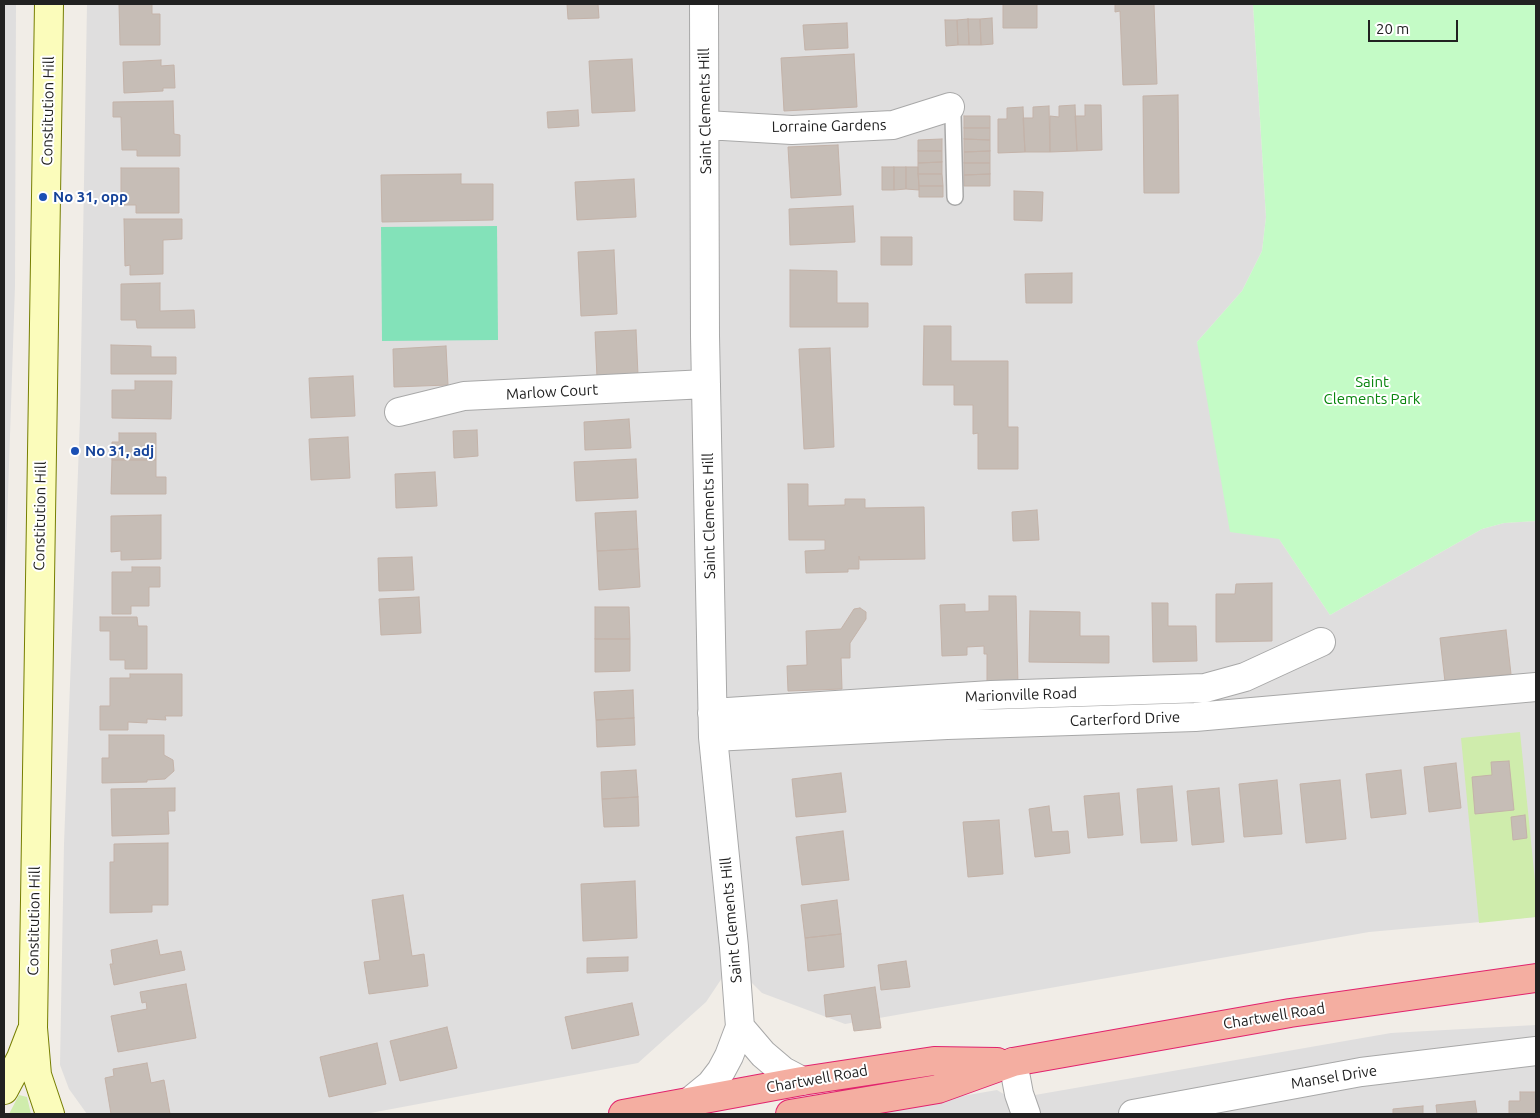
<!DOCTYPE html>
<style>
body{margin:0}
#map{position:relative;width:1540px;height:1118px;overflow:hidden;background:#f1ede7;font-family:Ubuntu,sans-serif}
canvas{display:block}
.frame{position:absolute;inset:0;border:5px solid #212121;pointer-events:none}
.scale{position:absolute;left:1368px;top:20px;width:90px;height:22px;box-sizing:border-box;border:2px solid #212121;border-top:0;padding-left:6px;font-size:15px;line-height:18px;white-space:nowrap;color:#212121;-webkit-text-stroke:4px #fff;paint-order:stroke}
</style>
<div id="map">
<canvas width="1540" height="1118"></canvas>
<div class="frame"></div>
<div class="scale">20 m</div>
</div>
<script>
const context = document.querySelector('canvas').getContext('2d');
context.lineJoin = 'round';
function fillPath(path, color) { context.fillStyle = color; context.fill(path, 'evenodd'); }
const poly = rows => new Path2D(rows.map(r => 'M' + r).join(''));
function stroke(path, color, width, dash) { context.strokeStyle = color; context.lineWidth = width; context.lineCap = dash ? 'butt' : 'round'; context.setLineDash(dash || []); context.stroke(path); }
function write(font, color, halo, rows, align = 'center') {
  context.font = font + ' Ubuntu,sans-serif'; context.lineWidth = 4; context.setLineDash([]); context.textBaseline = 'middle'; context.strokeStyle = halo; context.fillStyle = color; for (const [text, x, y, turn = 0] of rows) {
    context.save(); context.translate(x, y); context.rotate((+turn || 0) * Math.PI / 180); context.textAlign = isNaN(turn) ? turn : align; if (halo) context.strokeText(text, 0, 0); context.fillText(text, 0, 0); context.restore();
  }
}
const residential = poly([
 [4,4,16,4,15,286,4,614],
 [87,4,1253,4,1266,217,1262,251,1242,291,1197,342,1279,539,1330,615,1482,529,1504,523,1536,521,1536,917,1369,932,845,1024,762,993,732,963,706,1002,638,1063,365,1114,87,1114,69,1089,60,1065,64,844,80,418],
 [1536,1025,1536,1114,858,1114,997,1090,1012,1099,1391,1033]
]);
const grass = poly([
 [1520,732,1536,891,1536,917,1479,923,1461,738],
 [19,1095,27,1097,31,1114,9,1114]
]);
const park = poly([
 [1253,4,1536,4,1536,521,1504,523,1482,529,1330,615,1279,539,1230,532,1197,342,1242,291,1262,251,1266,217]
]);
const pitch = poly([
 [497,226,498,340,382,341,381,227]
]);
const building = poly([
 [119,4,152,4,152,14,160,14,160,45,120,45,119,4],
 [567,4,598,4,599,18,568,19,567,4],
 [1003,4,1037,4,1037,28,1003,28,1003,4],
 [1115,4,1154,4,1157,84,1123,85,1120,11,1115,12,1115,4],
 [992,18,993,44,981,45,980,19,992,18],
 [968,19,969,45,958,45,957,20,968,19],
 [968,19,980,19,981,45,969,45,968,19],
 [945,20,957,20,958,45,946,46,945,20],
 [847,23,848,48,805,50,803,25,847,23],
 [854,54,857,107,784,111,781,58,854,54],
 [632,59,635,111,592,113,589,61,632,59],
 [161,60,161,66,174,65,175,88,163,88,163,91,124,93,123,62,161,60],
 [1178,95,1179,193,1144,193,1143,96,1178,95],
 [173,101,174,134,180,135,180,156,137,156,137,150,122,150,121,117,113,117,113,102,173,101],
 [1075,105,1077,151,1050,152,1050,116,1059,117,1059,106,1075,105],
 [1085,105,1101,105,1102,150,1077,151,1075,116,1085,116,1085,105],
 [1049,106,1050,152,1025,152,1023,118,1033,118,1033,107,1049,106],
 [1023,107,1025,152,998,153,998,119,1007,119,1007,108,1023,107],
 [578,110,579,126,548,128,547,112,578,110],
 [964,116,990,116,990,128,964,128,964,116],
 [964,128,990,128,990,140,964,139,964,128],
 [942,139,942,151,918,151,918,140,942,139],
 [964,139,990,140,990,151,964,152,964,139],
 [838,145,841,195,791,198,788,147,838,145],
 [918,151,942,151,942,162,918,163,918,151],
 [990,151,990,163,964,163,964,152,990,151],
 [942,162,942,174,918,174,918,163,942,162],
 [964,163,990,163,990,174,964,175,964,163],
 [882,167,894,167,894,190,882,190,882,167],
 [894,167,906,167,906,189,894,190,894,167],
 [906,167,918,167,919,190,906,189,906,167],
 [121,168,179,168,179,213,136,213,136,205,121,205,121,168],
 [461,174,461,184,493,184,493,220,382,222,381,175,461,174],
 [918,174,942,174,943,186,919,186,918,174],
 [990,174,990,186,964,186,964,175,990,174],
 [634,179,636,217,577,220,575,182,634,179],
 [919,186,943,186,943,197,919,197,919,186],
 [1014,191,1043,192,1042,221,1014,220,1014,191],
 [853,206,855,242,790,245,789,209,853,206],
 [124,219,182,219,182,239,163,240,163,274,130,275,130,265,125,266,124,219],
 [881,237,912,237,912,265,881,265,881,237],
 [614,250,617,314,581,316,578,252,614,250],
 [790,270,837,271,837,303,868,303,868,327,790,327,790,270],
 [1072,273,1072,303,1026,303,1025,274,1072,273],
 [160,283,160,311,194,310,195,328,137,328,136,320,121,320,121,284,160,283],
 [924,326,951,326,951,361,1008,361,1008,427,1018,427,1018,469,978,469,978,433,973,434,973,405,954,405,954,385,923,385,924,326],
 [636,330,638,375,597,378,595,332,636,330],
 [111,345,151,346,151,357,176,357,176,374,111,374,111,345],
 [446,346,448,385,394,387,393,349,446,346],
 [830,348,834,447,804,449,799,349,830,348],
 [353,376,355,416,311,418,309,378,353,376],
 [135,381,172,381,171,419,112,418,112,390,135,390,135,381],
 [629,419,631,448,585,450,584,422,629,419],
 [477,430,478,456,454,458,453,431,477,430],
 [119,433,156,433,156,460,112,460,112,442,119,442,119,433],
 [348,437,350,478,311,480,309,439,348,437],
 [636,459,638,498,576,501,574,462,636,459],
 [112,460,156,460,156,477,166,477,166,494,111,494,112,460],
 [435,472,437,506,396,508,395,474,435,472],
 [788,484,808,484,808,506,845,505,845,499,865,499,865,508,924,507,925,559,860,560,859,556,859,569,848,569,848,572,806,573,805,551,825,550,825,540,789,540,788,484],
 [1037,510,1039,540,1013,541,1012,512,1037,510],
 [636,511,638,549,597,551,595,513,636,511],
 [161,515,161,559,121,560,121,551,111,552,111,516,161,515],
 [638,549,640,587,599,590,597,551,638,549],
 [412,557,414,590,379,591,378,558,412,557],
 [132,567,160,567,160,587,149,587,149,606,131,606,131,614,112,614,112,572,132,572,132,567],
 [1272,583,1272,641,1216,642,1216,594,1235,594,1236,584,1272,583],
 [989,596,1016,596,1018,686,987,687,987,654,984,654,984,646,967,647,967,655,942,656,940,605,965,604,965,612,989,611,989,596],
 [419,597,421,633,381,635,379,599,419,597],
 [1152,603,1168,603,1168,626,1196,626,1197,661,1153,662,1152,603],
 [595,607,629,607,630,639,595,639,595,607],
 [860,608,866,612,866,619,850,643,850,658,841,658,842,689,788,691,787,666,807,665,806,631,841,629,854,609,860,608],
 [1030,611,1080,612,1080,636,1109,636,1109,663,1029,662,1030,611],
 [100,617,137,617,138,626,147,626,147,669,125,669,125,660,110,660,110,631,100,631,100,617],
 [1506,630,1511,674,1445,682,1440,638,1506,630],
 [595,639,630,639,630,671,595,672,595,639],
 [130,674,182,674,182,716,165,716,166,720,147,719,147,723,128,722,128,730,100,730,100,706,110,706,110,678,130,678,130,674],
 [633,690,634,718,596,720,594,692,633,690],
 [634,718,635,745,597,747,596,720,634,718],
 [109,735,164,735,164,755,173,760,174,771,165,779,147,780,147,782,102,783,102,758,109,758,109,735],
 [1509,761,1514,810,1475,814,1472,777,1492,775,1491,762,1509,761],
 [1456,763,1461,808,1429,812,1424,767,1456,763],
 [636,770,638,797,602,799,601,772,636,770],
 [1401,770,1406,814,1371,818,1366,774,1401,770],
 [841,773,846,812,796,817,792,779,841,773],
 [1277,780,1282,834,1244,837,1239,784,1277,780],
 [1340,780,1346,839,1306,843,1300,784,1340,780],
 [1172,786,1177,841,1141,843,1137,789,1172,786],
 [175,788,175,811,168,811,169,834,112,836,111,789,175,788],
 [1219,788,1224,842,1192,845,1187,791,1219,788],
 [1119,793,1123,835,1088,838,1084,796,1119,793],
 [638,797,639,826,604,827,602,799,638,797],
 [1049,806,1052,832,1068,831,1070,853,1035,857,1029,809,1049,806],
 [1525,815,1527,838,1513,840,1511,817,1525,815],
 [999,820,1003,874,968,877,963,822,999,820],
 [843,831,849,880,802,885,796,837,843,831],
 [168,843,168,905,152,905,152,912,110,913,110,862,114,862,114,844,168,843],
 [635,881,637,938,583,941,581,884,635,881],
 [403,895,412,956,424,954,428,986,369,994,364,962,380,960,372,900,403,895],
 [837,900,841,934,805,938,801,905,837,900],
 [841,934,844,967,808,971,805,938,841,934],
 [157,940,160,955,181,951,185,970,114,985,110,964,113,964,111,950,157,940],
 [628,957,628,971,587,973,587,958,628,957],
 [906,961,910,987,881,990,878,965,906,961],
 [186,984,196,1038,118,1052,111,1016,147,1009,146,1002,142,1003,140,992,186,984],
 [875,987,881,1028,854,1031,851,1014,826,1017,824,995,875,987],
 [632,1003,639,1035,572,1049,565,1017,632,1003],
 [447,1027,457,1068,400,1081,390,1041,447,1027],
 [377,1043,386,1084,329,1097,320,1057,377,1043],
 [147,1063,151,1083,164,1080,170,1114,111,1114,105,1078,114,1076,113,1069,147,1063],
 [1520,1092,1536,1092,1536,1114,1509,1114,1509,1101,1520,1101,1520,1092],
 [1475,1101,1477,1114,1437,1114,1436,1105,1475,1101],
 [1423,1106,1423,1114,1393,1114,1393,1109,1423,1106]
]);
const service = poly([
 [953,117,955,197]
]);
const minor = poly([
 [706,125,792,130,893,125,950,107],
 [399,412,464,396,706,384],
 [712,713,991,695,1205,688,1245,677,1321,642],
 [713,737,947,725,1195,717,1536,687],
 [740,1027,763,1054,783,1071,802,1081],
 [1013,1062,1019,1094,1026,1114],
 [689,1102,711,1084,721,1071,729,1056,740,1027,734,947,713,737,705,336,704,4],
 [1133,1114,1361,1072,1536,1051]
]);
const secondary = poly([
 [49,4,33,1028,37,1075,50,1114],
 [4,1090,21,1058,31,1032]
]);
const trunk = poly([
 [623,1114,802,1081,934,1061,997,1062],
 [790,1114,938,1089,1013,1062,1290,1013,1536,978]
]);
const markers = [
 [43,197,5,"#1a4fb4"],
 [75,451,5,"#1a4fb4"]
];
const streetNames = [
 ["Constitution Hill",48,111,-89],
 ["Saint Clements Hill",705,111,-91],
 ["Lorraine Gardens",829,126,-1],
 ["Marlow Court",552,392,-3],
 ["Constitution Hill",40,516,-89],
 ["Saint Clements Hill",709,516,-91],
 ["Marionville Road",1021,695,-2],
 ["Carterford Drive",1125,719,-2],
 ["Saint Clements Hill",731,920,-95],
 ["Constitution Hill",34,921,-89],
 ["Chartwell Road",1274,1016,-9],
 ["Mansel Drive",1334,1077,-9],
 ["Chartwell Road",817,1079,-10]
];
const transitNames = [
 ["No 31, opp",53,197],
 ["No 31, adj",85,451]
];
const parkNames = [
 ["Saint",1372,382],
 ["Clements Park",1372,399]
];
fillPath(residential, '#dfdede');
fillPath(grass, '#cfecac');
fillPath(park, '#c4fbc6');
fillPath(pitch, '#83e2b9');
fillPath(building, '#c6bdb6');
stroke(building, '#c4b3a9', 1);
stroke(service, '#a8a8a8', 18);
stroke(minor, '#a8a8a8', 30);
stroke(secondary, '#767e02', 30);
stroke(trunk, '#e1236d', 30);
stroke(service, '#fff', 15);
stroke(minor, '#fff', 28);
stroke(secondary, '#fbfcbb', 28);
stroke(trunk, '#f4aea1', 28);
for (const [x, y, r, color] of markers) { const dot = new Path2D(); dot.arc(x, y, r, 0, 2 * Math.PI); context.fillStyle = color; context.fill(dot); stroke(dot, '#fff', 2); }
write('15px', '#212121', '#fff', streetNames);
write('bold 15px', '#164399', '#fff', transitNames, 'left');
write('15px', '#08850d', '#fff', parkNames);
</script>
